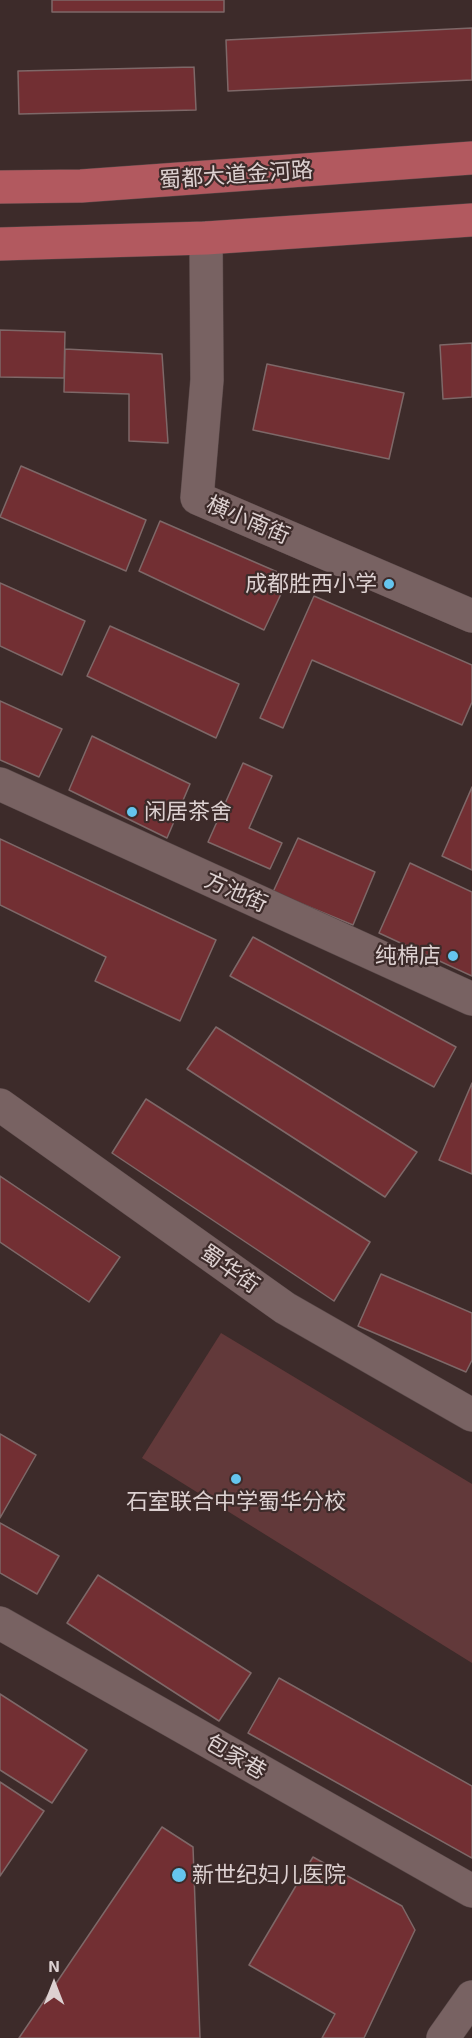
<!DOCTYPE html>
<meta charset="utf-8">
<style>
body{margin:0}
#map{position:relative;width:472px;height:2038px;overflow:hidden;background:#3d2b2a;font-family:"Exo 2",sans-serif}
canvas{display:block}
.north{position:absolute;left:24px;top:1954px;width:60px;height:60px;-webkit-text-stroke:4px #3d2b2a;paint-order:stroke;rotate:0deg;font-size:16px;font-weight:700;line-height:24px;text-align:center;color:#ddd1d1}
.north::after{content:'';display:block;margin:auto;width:21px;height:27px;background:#ddd1d1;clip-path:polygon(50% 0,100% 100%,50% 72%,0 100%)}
</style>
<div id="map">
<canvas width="472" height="2038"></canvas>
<div class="north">N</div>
</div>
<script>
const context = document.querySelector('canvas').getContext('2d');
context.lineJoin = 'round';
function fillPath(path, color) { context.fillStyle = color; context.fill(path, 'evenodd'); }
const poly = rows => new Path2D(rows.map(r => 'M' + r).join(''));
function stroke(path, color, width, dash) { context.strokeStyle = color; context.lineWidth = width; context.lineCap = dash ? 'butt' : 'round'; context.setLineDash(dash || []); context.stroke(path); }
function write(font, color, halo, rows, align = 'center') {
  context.font = font + ' "Exo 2","Noto Sans SC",sans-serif'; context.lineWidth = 4.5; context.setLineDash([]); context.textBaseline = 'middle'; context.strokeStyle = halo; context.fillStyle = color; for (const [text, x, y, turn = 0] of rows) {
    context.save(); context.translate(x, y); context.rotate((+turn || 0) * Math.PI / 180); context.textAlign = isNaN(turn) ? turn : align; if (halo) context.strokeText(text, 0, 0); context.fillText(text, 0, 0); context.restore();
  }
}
const green = poly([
 [221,1333,472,1484,472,1663,142,1458]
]);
const building = poly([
 [52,0,224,0,224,12,52,12,52,0],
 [472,28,472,80,228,91,226,40,472,28],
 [194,67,196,110,19,114,18,71,194,67],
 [0,330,65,332,64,378,0,377,0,330],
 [472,343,472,397,443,399,440,345,472,343],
 [65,349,162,354,168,443,129,441,129,394,64,392,65,349],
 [267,364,404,393,389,459,253,430,267,364],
 [21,466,146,520,126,571,0,517,21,466],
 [160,521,289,577,264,630,139,571,160,521],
 [0,583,85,621,62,675,0,646,0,583],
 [314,596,472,665,472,702,462,725,312,660,283,728,260,718,314,596],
 [110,626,239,684,216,738,87,676,110,626],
 [0,701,62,729,39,777,0,760,0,701],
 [92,736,190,784,167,838,69,790,92,736],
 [243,763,272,776,249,828,282,843,270,869,208,842,243,763],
 [472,787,472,870,442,856,472,787],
 [298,838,375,872,353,925,273,892,298,838],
 [0,839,216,940,180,1021,95,981,106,957,0,905,0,839],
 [410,863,472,892,472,976,379,933,410,863],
 [253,937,456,1047,434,1087,230,976,253,937],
 [216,1027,417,1152,385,1197,187,1069,216,1027],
 [472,1083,472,1174,439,1160,472,1083],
 [146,1099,370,1242,334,1301,112,1153,146,1099],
 [0,1176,120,1257,89,1302,0,1242,0,1176],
 [381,1274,472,1313,472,1360,466,1372,358,1326,381,1274],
 [0,1434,36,1455,0,1518,0,1434],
 [0,1523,59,1556,37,1594,0,1573,0,1523],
 [98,1575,251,1673,219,1721,67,1623,98,1575],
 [279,1678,472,1786,472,1858,248,1733,279,1678],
 [0,1694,87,1750,52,1803,0,1770,0,1694],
 [0,1782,44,1811,0,1876,0,1782],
 [162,1827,193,1847,200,2038,19,2038,162,1827],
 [313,1857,402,1906,415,1930,364,2038,322,2038,335,2014,249,1965,313,1857]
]);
const minor = poly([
 [206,238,207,380,197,498,472,616],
 [0,784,472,999],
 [0,1105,285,1308,472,1415],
 [0,1623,472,1891],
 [443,2038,472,1997]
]);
const major = poly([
 [0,187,81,186,472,158],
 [0,244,206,238,472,220]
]);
const markers = [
 [389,584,6,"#65c5ee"],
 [132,812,6,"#65c5ee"],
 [453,956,6,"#65c5ee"],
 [236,1479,6,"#65c5ee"],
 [179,1875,8,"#65c5ee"]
];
const streetNames = [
 ["蜀都大道金河路",236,175,-4],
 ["横小南街",248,520,23],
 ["方池街",236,892,24],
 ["蜀华街",230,1269,35],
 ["包家巷",236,1757,30]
];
const poiNames = [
 ["成都胜西小学",377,584],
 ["闲居茶舍",144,812,"left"],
 ["纯棉店",441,956],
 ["石室联合中学蜀华分校",236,1502,"center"],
 ["新世纪妇儿医院",192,1875,"left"]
];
fillPath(green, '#62393a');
fillPath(building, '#722f33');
stroke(building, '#7e6868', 1.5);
stroke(minor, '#584848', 34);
stroke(major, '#584848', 34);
stroke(minor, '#786262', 33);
stroke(major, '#b2595f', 33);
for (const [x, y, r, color] of markers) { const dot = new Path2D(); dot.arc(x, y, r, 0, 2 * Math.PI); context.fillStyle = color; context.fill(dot); stroke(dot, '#3d2b2a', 2); }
write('22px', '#ddd1d1', '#3d2b2a', streetNames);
write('22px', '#ddd1d1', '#3d2b2a', poiNames, 'right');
</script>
